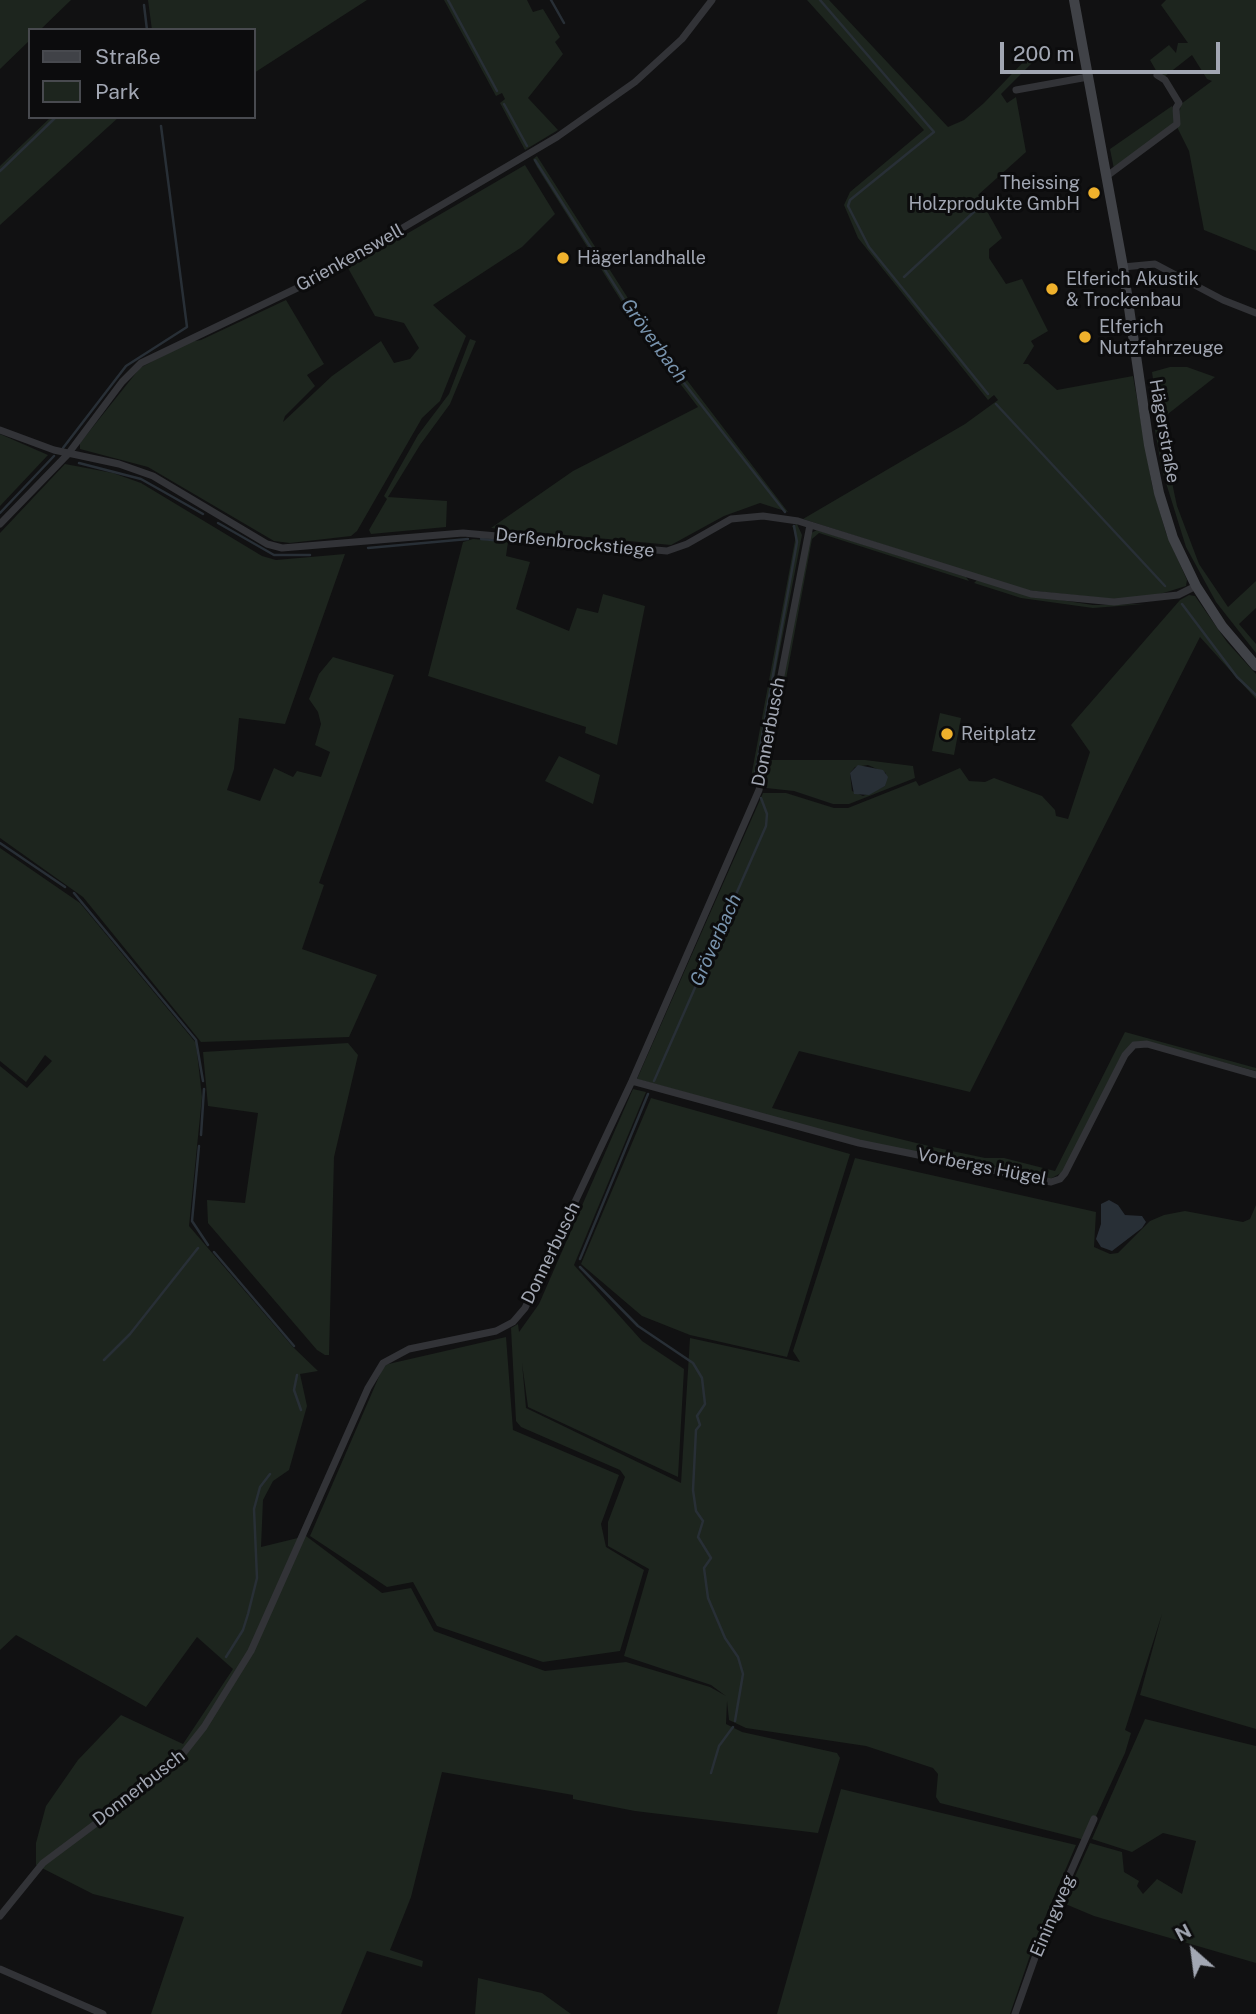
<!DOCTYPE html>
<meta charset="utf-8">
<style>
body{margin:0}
#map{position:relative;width:1256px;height:2014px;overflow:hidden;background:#111112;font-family:"Public Sans",sans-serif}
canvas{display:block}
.legend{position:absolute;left:28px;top:28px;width:228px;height:91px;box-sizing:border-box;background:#0c0c0d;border:2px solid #484a4f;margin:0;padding:9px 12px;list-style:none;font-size:21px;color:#a2a7b3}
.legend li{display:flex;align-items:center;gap:14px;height:35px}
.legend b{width:35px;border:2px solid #484a4f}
.north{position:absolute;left:1158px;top:1916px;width:70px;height:70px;-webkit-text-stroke:5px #0c0c0d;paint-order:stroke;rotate:332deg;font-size:19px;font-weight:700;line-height:28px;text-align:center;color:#a2a7b3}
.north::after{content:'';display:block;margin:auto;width:24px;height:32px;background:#a2a7b3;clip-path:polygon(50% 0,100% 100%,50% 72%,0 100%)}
.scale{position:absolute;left:1000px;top:42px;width:220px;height:32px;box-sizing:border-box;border:4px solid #a2a7b3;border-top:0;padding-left:9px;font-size:21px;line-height:24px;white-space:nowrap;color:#a2a7b3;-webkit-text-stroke:5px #0c0c0d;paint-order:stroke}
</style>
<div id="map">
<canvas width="1256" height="2014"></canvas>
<ul class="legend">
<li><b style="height:9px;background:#404247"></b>Straße</li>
<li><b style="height:19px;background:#1d251e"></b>Park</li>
</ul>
<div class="north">N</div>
<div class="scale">200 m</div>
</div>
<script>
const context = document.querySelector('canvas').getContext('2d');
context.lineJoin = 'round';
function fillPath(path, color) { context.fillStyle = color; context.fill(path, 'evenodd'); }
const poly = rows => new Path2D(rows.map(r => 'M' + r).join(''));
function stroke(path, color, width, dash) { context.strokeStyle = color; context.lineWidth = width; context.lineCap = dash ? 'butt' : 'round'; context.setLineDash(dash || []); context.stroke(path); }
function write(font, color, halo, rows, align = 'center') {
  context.font = font + ' "Public Sans",sans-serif'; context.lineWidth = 6; context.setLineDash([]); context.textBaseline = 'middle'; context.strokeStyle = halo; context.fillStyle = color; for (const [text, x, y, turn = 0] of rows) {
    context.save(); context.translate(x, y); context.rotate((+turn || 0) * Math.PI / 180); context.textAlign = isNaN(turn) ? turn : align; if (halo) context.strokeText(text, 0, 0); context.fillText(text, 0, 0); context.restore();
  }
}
const green = poly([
 [0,0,71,0,40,30,30,30,30,40,0,69],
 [148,0,367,0,254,73,254,30,152,30],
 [444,0,527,0,533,12,543,9,560,37,555,42,563,54,528,98,558,130,525,150,500,103,505,99,502,93,496,96],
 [807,0,829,0,948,127,964,120,984,103,1030,55,1033,62,1001,94,1007,103,1016,97,1026,152,978,195,1002,238,989,249,989,258,1006,284,1022,279,1048,331,1031,341,1034,346,1023,364,1028,364,1057,390,1133,376,1152,485,1166,533,1187,580,1186,586,1157,595,1121,600,1025,590,803,519,965,424,998,400,994,395,988,400,858,238,844,205,850,192,924,130],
 [1166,0,1256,0,1256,251,1204,230,1189,151,1177,127,1181,104,1212,81,1207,79,1192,55,1164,77,1158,74,1150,60,1169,45,1176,53,1178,43,1188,43,1161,5],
 [1172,106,1176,123,1114,169,1110,149],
 [51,117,119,117,0,225,0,166],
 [537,156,647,328,788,512,760,503,724,516,671,545,491,528,573,471,698,407,642,334,537,167,533,159],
 [525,165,555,214,522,247,433,305,466,336,440,401,422,418,357,531,351,536,290,543,274,541,148,467,80,449,80,443,140,368,188,342,201,340,286,300,324,364,307,375,315,386,285,416,283,422,332,376,381,341,394,363,410,359,419,348,404,323,375,316,348,268],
 [470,339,476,341,450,404,420,445,388,497,447,501,446,527,371,534,369,530,387,499,384,496,396,474,418,435,449,394],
 [1170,367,1187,367,1215,377,1159,421,1152,372],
 [1160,426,1177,506,1199,564,1228,607,1256,581,1256,608,1239,624,1256,644,1256,653,1216,602,1186,547,1162,470,1155,430],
 [0,434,48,455,0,506],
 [65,464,113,473,141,483,262,556,276,560,345,554,285,724,239,718,234,769,227,790,260,801,274,768,293,777,297,771,321,777,330,752,315,745,321,724,318,712,309,699,319,674,333,657,394,675,319,883,324,885,302,949,377,975,349,1037,201,1042,83,897,0,838,0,533],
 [797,524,802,535,754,783,752,772,796,535,792,526],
 [817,530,966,577,969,581,819,533,812,539,771,760,865,760,913,766,915,778,849,804,833,804,794,791,766,788,763,784,811,533],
 [868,765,886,773,885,786,863,796,852,791,850,773,855,767],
 [473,539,508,542,506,556,530,562,516,609,569,631,577,608,598,613,603,594,645,606,617,745,585,733,586,727,428,676,463,542],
 [977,580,1041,597,1093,605,1145,604,1093,608,1021,598,974,583],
 [1189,595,1195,596,1227,642,1256,674,1256,699,1200,637,970,1092,799,1051,772,1108,933,1147,985,1158,1004,1158,1055,1171,1125,1032,1256,1068,1256,1071,1144,1041,1132,1043,1063,1172,1050,1179,860,1141,637,1079,763,793,786,793,834,808,848,808,916,781,919,786,960,768,969,781,985,782,994,778,1042,796,1055,810,1056,816,1068,819,1090,752,1071,725,1180,600],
 [940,713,961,718,954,755,932,751],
 [559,756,600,775,593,804,545,781],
 [0,848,80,903,196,1043,202,1097,189,1226,293,1347,318,1371,300,1374,307,1406,289,1470,273,1481,263,1500,261,1547,306,1536,382,1593,411,1588,434,1631,545,1671,626,1662,710,1687,726,1696,711,1685,624,1656,649,1569,608,1546,608,1522,625,1477,620,1470,521,1427,516,1421,511,1328,518,1324,519,1332,539,1304,633,1089,646,1092,574,1265,642,1341,684,1369,678,1477,528,1407,522,1363,526,1408,681,1483,690,1338,800,1362,793,1351,855,1158,1096,1212,1094,1247,1110,1254,1118,1253,1150,1221,1164,1215,1185,1211,1243,1222,1250,1219,1256,1205,1256,1729,1140,1695,1162,1614,1125,1730,1131,1733,1125,1753,1085,1840,940,1803,936,1797,938,1774,933,1768,866,1746,746,1728,729,1720,727,1701,726,1724,742,1732,837,1753,840,1758,818,1833,635,1811,573,1799,573,1795,442,1772,411,1897,390,1950,423,1961,422,1967,367,1951,341,2014,151,2014,184,1917,93,1894,36,1865,36,1843,46,1806,78,1760,121,1715,183,1744,233,1669,197,1637,146,1707,16,1635,0,1650,0,1066,27,1088,52,1061,45,1055,26,1082,0,1061],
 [348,1043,358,1055,334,1157,329,1355,325,1355,317,1350,208,1223,207,1200,245,1203,258,1113,208,1106,203,1052],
 [651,1098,850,1154,787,1357,690,1335,642,1316,581,1264],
 [506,1337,513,1430,619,1475,601,1524,606,1547,644,1570,620,1651,543,1662,437,1626,413,1582,387,1587,310,1536,384,1365],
 [1145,1719,1256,1746,1256,1963,1094,1916,1063,1903,1090,1843,1122,1852,1124,1872,1139,1881,1137,1886,1143,1894,1157,1879,1182,1894,1196,1841,1163,1833,1132,1852,1092,1839],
 [841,1789,1076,1845,1035,1941,1010,2014,777,2014],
 [478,1978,542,1993,571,2014,475,2014]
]);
const water = poly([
 [858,765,883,770,888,777,885,786,869,795,854,794,850,773],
 [1109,1200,1118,1205,1125,1215,1142,1216,1146,1222,1142,1228,1112,1251,1101,1247,1096,1239,1101,1224,1101,1204]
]);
const stream = poly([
 [448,0,497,91],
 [551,0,564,23],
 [820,0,934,132,850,200,848,206,869,247,988,394],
 [144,5,147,30],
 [504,104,527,146],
 [535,160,645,333,785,512],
 [0,171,56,117],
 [904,277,975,211],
 [996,404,1165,586],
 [63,448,126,366,187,327,161,126],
 [79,463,141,479,203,514],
 [0,513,54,456],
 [218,523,274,555,310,555],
 [481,539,504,541],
 [368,548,468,539],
 [1182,604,1237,677,1256,695],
 [754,780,797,542,794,526],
 [0,843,65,887],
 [74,893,196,1040,203,1081],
 [654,1081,766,826,767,814,761,798],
 [201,1135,204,1089],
 [199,1146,192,1221,208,1245],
 [214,1252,294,1346],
 [580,1259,648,1094],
 [580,1267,638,1326,693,1363,702,1378,705,1404,697,1416,700,1425,696,1430,693,1490,696,1511,703,1521,698,1537,711,1558,704,1568,708,1598,725,1638,738,1657,743,1674,735,1721],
 [104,1360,130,1334,198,1248],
 [297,1375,294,1390,301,1410],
 [226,1657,243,1630,248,1614,257,1578,254,1509,260,1487,270,1474],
 [711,1773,719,1746,733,1727]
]);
const street = poly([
 [1016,90,1088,77],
 [1107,176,1177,124,1176,108,1179,103,1165,80,1157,75],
 [1123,267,1155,264,1223,300,1256,313],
 [0,430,54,450,119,464,153,476,267,544,282,548,463,533,667,551,687,544,731,519,763,516,798,521,1031,594,1114,602,1178,595,1196,586],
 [0,524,68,454,122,382,141,363,316,279,557,137,635,82,682,39,712,0],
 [632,1081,859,1143,1051,1182,1060,1179,1065,1173,1125,1055,1134,1045,1147,1044,1256,1075],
 [0,1916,43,1863,174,1765,204,1727,251,1651,368,1388,383,1363,409,1349,496,1331,513,1322,525,1308,632,1081,759,790,810,525],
 [0,1969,103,2014],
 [1015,2014,1043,1935,1094,1819]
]);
const secondary = poly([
 [1074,0,1123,267,1149,445,1159,493,1173,538,1196,586,1222,626,1256,666]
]);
const markers = [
 [1094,193,7,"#efb12c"],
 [563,258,7,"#efb12c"],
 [1052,289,7,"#efb12c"],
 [1085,337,7,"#efb12c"],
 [947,734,7,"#efb12c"]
];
const poiNames = [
 ["Theissing",1080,183,"right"],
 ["Holzprodukte GmbH",1080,204,"right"],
 ["Hägerlandhalle",577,258],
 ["Elferich Akustik",1066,279],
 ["& Trockenbau",1066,300],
 ["Elferich",1099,327],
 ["Nutzfahrzeuge",1099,348],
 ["Reitplatz",961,734]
];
const streetNames = [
 ["Grienkenswell",350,258,-29],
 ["Hägerstraße",1164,431,80],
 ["Derßenbrockstiege",575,543,6],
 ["Donnerbusch",769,732,-79],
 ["Vorbergs Hügel",982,1167,11],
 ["Donnerbusch",551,1253,-64],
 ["Donnerbusch",139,1788,-38],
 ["Einingweg",1053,1916,-67]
];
const waterNames = [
 ["Gröverbach",654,341,54],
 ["Gröverbach",716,940,-66]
];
fillPath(green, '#1d251e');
fillPath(water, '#282f36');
stroke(stream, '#282f36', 2.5);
stroke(street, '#323337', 7);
stroke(secondary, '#404247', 10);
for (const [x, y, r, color] of markers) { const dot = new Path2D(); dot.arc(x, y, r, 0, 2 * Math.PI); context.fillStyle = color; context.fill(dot); stroke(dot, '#0c0c0d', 2.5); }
write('18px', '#a2a7b3', '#0c0c0d', poiNames, 'left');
write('18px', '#a2a7b3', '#0c0c0d', streetNames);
write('italic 19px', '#7994ae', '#0c0c0d', waterNames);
</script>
